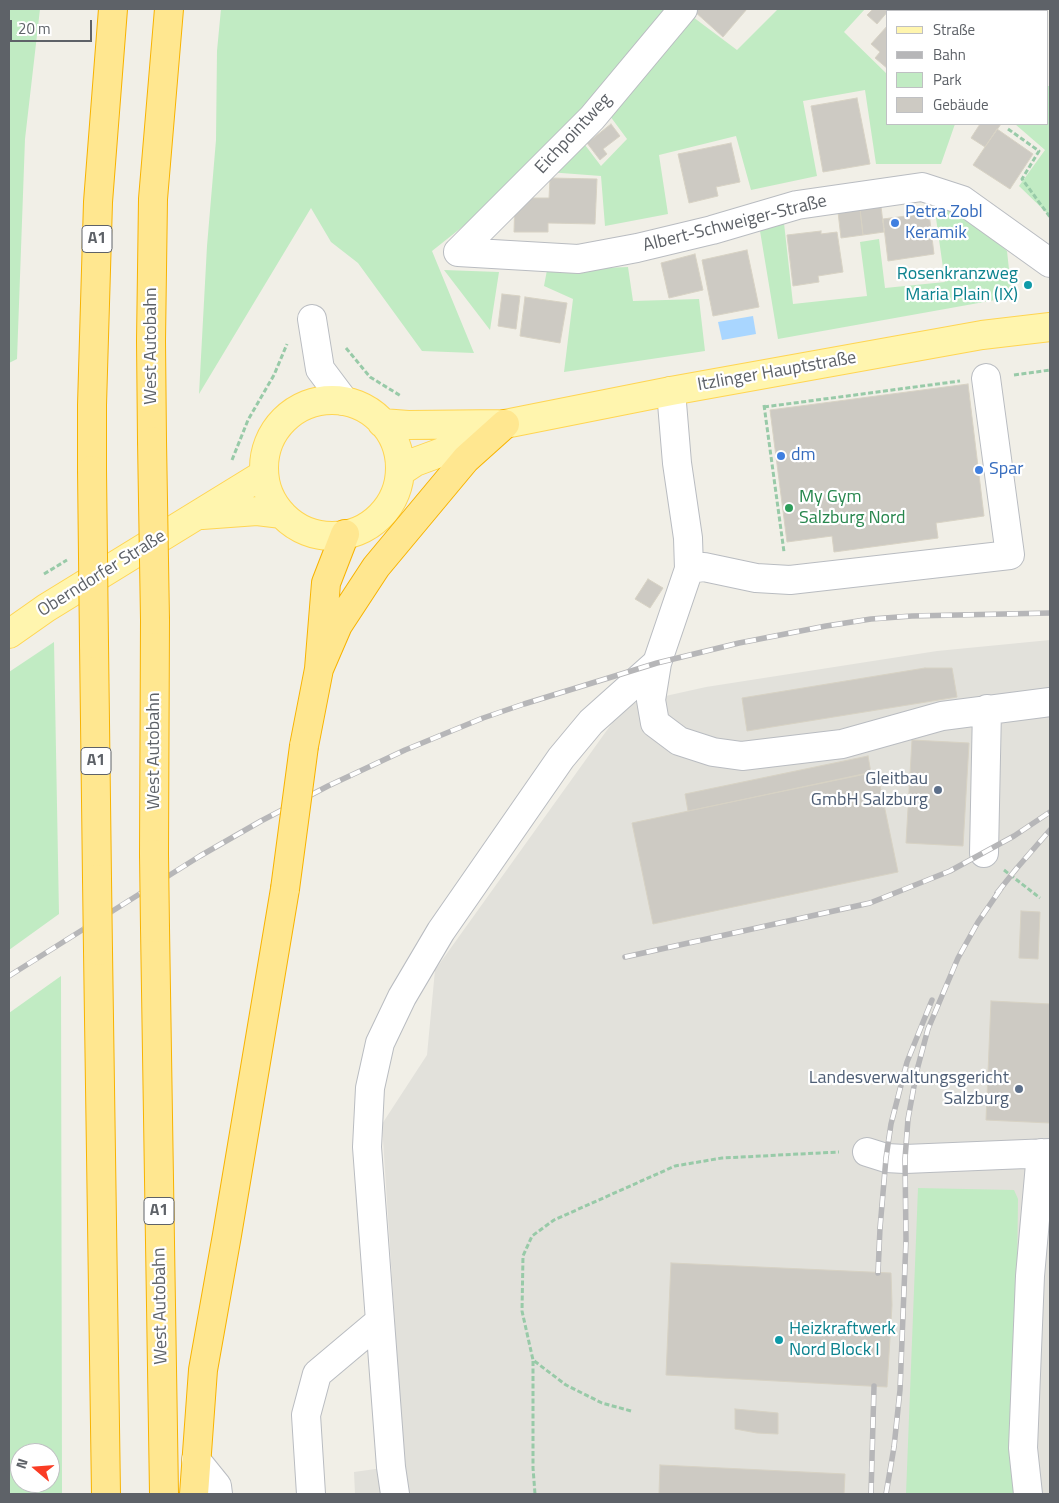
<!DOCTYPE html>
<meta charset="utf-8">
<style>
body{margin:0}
#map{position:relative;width:1059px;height:1503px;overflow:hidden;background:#f1efe7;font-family:"Titillium Web",sans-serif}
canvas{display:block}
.frame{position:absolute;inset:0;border:10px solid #5e6268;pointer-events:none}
.legend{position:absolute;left:886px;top:10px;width:162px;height:115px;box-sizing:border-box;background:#fff;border:1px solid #bfc0c3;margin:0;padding:6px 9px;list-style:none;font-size:15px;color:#5e6268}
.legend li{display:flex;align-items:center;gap:10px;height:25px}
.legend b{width:25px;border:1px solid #bfc0c3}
.north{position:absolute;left:10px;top:1443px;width:50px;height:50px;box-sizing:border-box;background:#fff;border:1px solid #bfc0c3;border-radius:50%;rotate:288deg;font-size:14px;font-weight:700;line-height:20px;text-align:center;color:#5e6268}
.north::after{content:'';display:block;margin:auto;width:18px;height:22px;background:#fa3c24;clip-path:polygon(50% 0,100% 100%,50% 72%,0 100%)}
.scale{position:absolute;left:10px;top:20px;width:82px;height:22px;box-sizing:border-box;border:2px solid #5e6268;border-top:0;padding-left:6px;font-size:15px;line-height:18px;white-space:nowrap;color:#5e6268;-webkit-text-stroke:4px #fff;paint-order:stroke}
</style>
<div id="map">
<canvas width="1059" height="1503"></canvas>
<div class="frame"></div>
<ul class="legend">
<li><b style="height:6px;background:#fff5ae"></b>Straße</li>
<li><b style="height:6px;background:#b6b6b8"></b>Bahn</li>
<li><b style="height:14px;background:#c1ebc3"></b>Park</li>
<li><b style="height:14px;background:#cdcac3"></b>Gebäude</li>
</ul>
<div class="north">N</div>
<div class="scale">20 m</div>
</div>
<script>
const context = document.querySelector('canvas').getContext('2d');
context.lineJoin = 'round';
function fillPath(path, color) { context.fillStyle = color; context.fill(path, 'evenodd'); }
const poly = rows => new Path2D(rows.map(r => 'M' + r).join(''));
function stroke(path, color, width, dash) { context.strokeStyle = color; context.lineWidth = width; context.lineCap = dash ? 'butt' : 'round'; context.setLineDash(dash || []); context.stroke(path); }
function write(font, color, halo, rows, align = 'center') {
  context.font = font + ' "Titillium Web",sans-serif'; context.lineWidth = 4.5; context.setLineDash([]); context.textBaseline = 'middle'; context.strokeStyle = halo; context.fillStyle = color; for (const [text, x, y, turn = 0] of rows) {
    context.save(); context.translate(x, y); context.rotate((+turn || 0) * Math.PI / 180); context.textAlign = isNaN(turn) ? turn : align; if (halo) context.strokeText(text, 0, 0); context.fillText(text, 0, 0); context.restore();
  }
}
const industrial = poly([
 [1050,640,1050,1494,355,1494,354,1472,404,1465,382,1124,427,1055,435,970,625,705,706,687,937,651]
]);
const green = poly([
 [9,9,40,9,25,139,17,359,9,363],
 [221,9,677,9,500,197,432,251,474,353,422,351,358,263,331,242,311,208,199,394,207,246,216,140,217,51],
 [778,9,865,9,844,32,888,75,888,124,955,124,941,164,876,164,865,90,803,101,817,176,751,190,736,136,659,155,668,214,605,226,601,176,548,172,582,141,601,166,627,139,610,116,689,14,737,50],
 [1048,86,1050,86,1050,216,1019,186,1045,150,1015,124,1048,124],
 [934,204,974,222,1007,251,1012,297,778,339,760,231,784,223,793,304,867,296,860,242,879,239,885,288,945,282],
 [628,267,633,301,699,299,705,351,564,372,573,299,544,286,547,270],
 [444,270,499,272,490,330],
 [54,642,59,914,9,950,9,672],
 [61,976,62,1494,9,1494,9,1013],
 [20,1453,50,1453,50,1483,20,1483],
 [918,1188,1014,1190,1018,1199,1016,1359,1023,1494,906,1494]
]);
const water = poly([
 [753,316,756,334,722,340,718,322]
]);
const building = poly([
 [696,9,747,9,723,37,694,11,696,9],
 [873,9,890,9,877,24,867,15,873,9],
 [944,9,967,9,964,11,941,11,944,9],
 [967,9,1017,9,1020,11,964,11,967,9],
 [888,25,888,69,875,58,880,52,871,44,888,25],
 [857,98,870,164,823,172,811,106,857,98],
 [611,124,620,136,603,149,607,154,600,160,587,143,611,124],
 [980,124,1001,124,985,147,971,138,980,124],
 [997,129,1033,154,1010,189,973,165,997,129],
 [731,143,740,182,716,187,718,196,689,203,678,154,731,143],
 [550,178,597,179,595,224,548,223,548,232,514,232,515,198,549,198,550,178],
 [881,206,884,232,863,235,860,209,881,206],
 [860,209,863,235,841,238,838,212,860,209],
 [929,213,934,254,888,261,883,219,929,213],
 [821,231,821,234,837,232,843,272,818,276,819,282,793,286,787,235,821,231],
 [747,250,759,307,713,316,702,260,747,250],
 [695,254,703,290,669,298,661,263,695,254],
 [502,294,520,296,516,329,498,326,502,294],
 [525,297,567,303,560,343,520,336,525,297],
 [968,384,984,516,936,523,938,538,834,552,832,536,787,542,770,410,968,384],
 [648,579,663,588,650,608,635,599,648,579],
 [925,668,952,668,957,697,747,731,742,698,925,668],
 [912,740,969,743,963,846,906,843,912,740],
 [868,756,871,773,688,811,685,794,868,756],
 [877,771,898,872,653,924,632,823,877,771],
 [1021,911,1040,912,1038,959,1019,958,1021,911],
 [991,1001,1050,1004,1050,1123,986,1120,991,1001],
 [671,1263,891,1273,892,1305,887,1387,666,1375,671,1263],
 [735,1409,778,1413,778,1434,757,1433,735,1429,735,1409],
 [660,1465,845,1474,844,1494,659,1494,660,1465]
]);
const path = poly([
 [1008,129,1039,151,1022,179,1050,217],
 [346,348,370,377,401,396],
 [1014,375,1050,370],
 [764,405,784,552],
 [764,407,960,381],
 [232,460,248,420,274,375,287,344],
 [44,574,67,560],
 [1004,870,1040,898],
 [533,1361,533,1468,535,1494],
 [631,1411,602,1403,566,1385,533,1360,522,1311,523,1256,532,1236,554,1220,675,1166,722,1158,839,1152]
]);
const minor = poly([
 [458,252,578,259,637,248,712,230,797,205,922,187,962,200,1050,263],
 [458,252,592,118,683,9],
 [312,319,320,369,344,401],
 [671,391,677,463,688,538,689,569,704,567,756,578,790,580,1010,555,986,378],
 [689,569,657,663,651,700,655,723,679,741,713,752,742,756,842,744,942,716,1050,702],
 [984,853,987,709],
 [867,1152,886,1158,905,1159,1050,1153],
 [380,1321,391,1467,395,1494],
 [196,1460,217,1486,218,1494],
 [311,1494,306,1415,317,1374,380,1321,367,1147,370,1088,380,1043,402,997,441,931,561,758,591,722,657,663],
 [1028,1494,1023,1448,1030,1276,1041,1153]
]);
const major = poly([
 '264 468a68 68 0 1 1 136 0a68 68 0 1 1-136 0Z',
 [382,423,408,425,505,424,671,391,982,335,1050,327],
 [400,472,415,462,453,448,497,428],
 [202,515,257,511,282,514],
 [9,634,46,608,264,474]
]);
const highway = poly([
 [152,441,151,341,153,199,169,9],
 [92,470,92,405,98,202,113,9],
 [94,644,97,879],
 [319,669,338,625,376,567,466,459,505,424],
 [304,746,319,669,326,583,345,534],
 [154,854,155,620],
 [155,928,164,1494],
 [98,951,106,1494],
 [194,1494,203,1370,227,1235,285,889]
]);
const rail = poly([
 [997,893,1017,868,1050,830],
 [625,957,870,903,950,871,1014,836,1050,812],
 [9,976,200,856,261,821,328,786,405,750,483,718,524,704,657,663,739,643,826,626,871,619,912,616,1050,613],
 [878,1273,880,1228,886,1158,891,1124,907,1062,932,1000],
 [871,1494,874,1386],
 [886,1494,894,1447,900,1390,906,1240,905,1159,908,1119,917,1070,928,1029,958,958,978,922,1002,887]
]);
const highwayBridge = poly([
 [152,441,155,620],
 [92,470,94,644],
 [154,854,155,928],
 [97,879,98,951],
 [285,889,304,746]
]);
const markers = [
 [895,223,5,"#3f7fe0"],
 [1028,285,5,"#0f9aa8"],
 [781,456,5,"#3f7fe0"],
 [979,470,5,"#3f7fe0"],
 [789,508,5,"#2e9e5b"],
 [938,790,5,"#5c6f8a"],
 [1019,1089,5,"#5c6f8a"],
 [779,1340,5,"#0f9aa8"]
];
const shields = [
 [97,239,30],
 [96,761,30],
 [159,1211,30]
];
const shieldNames = [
 ["A1",97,239],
 ["A1",96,761],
 ["A1",159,1211]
];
const streetNames = [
 ["Eichpointweg",574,134,-47],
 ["Albert-Schweiger-Straße",735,224,-14],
 ["West Autobahn",152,346,-90],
 ["Itzlinger Hauptstraße",777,372,-10],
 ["Oberndorfer Straße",102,574,-32],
 ["West Autobahn",155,751,-90],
 ["West Autobahn",161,1306,-91]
];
const shopNames = [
 ["Petra Zobl",905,213],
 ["Keramik",905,234],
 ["dm",791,456],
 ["Spar",989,470]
];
const cultureNames = [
 ["Rosenkranzweg",1018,275],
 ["Maria Plain (IX)",1018,296],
 ["Heizkraftwerk",789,1330,"left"],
 ["Nord Block I",789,1351,"left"]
];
const leisureNames = [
 ["My Gym",799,498],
 ["Salzburg Nord",799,519]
];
const serviceNames = [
 ["Gleitbau",928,780],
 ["GmbH Salzburg",928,801],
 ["Landesverwaltungsgericht",1009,1079],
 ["Salzburg",1009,1100]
];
fillPath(industrial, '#e2e1db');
fillPath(green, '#c1ebc3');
fillPath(water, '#a9d6ff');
fillPath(building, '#cdcac3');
stroke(building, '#d7d2c4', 1);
stroke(minor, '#b9bcc1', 30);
stroke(major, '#ffd552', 30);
stroke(highway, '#f8b300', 30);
stroke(path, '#98caa8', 3, [5, 2.5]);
stroke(minor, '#fff', 28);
stroke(major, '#fff5ae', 28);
stroke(highway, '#ffe790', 28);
stroke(rail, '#b6b6b8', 5.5);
stroke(rail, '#fff', 4, [11]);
stroke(highwayBridge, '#f8b300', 30, []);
stroke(highwayBridge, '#ffe790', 28);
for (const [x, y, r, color] of markers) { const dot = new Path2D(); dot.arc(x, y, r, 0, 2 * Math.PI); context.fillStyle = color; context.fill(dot); stroke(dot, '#fff', 2); }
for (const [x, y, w] of shields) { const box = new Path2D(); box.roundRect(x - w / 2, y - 13.5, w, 27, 4); context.fillStyle = '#fff'; context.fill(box); stroke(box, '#5e6268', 1); }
write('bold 16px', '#5e6268', null, shieldNames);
write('18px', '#5e6268', '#fff', streetNames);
write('18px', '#366cbe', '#fff', shopNames, 'left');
write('18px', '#0d838f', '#fff', cultureNames, 'right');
write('18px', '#27864d', '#fff', leisureNames, 'left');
write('18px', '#4e5e75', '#fff', serviceNames, 'right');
</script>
